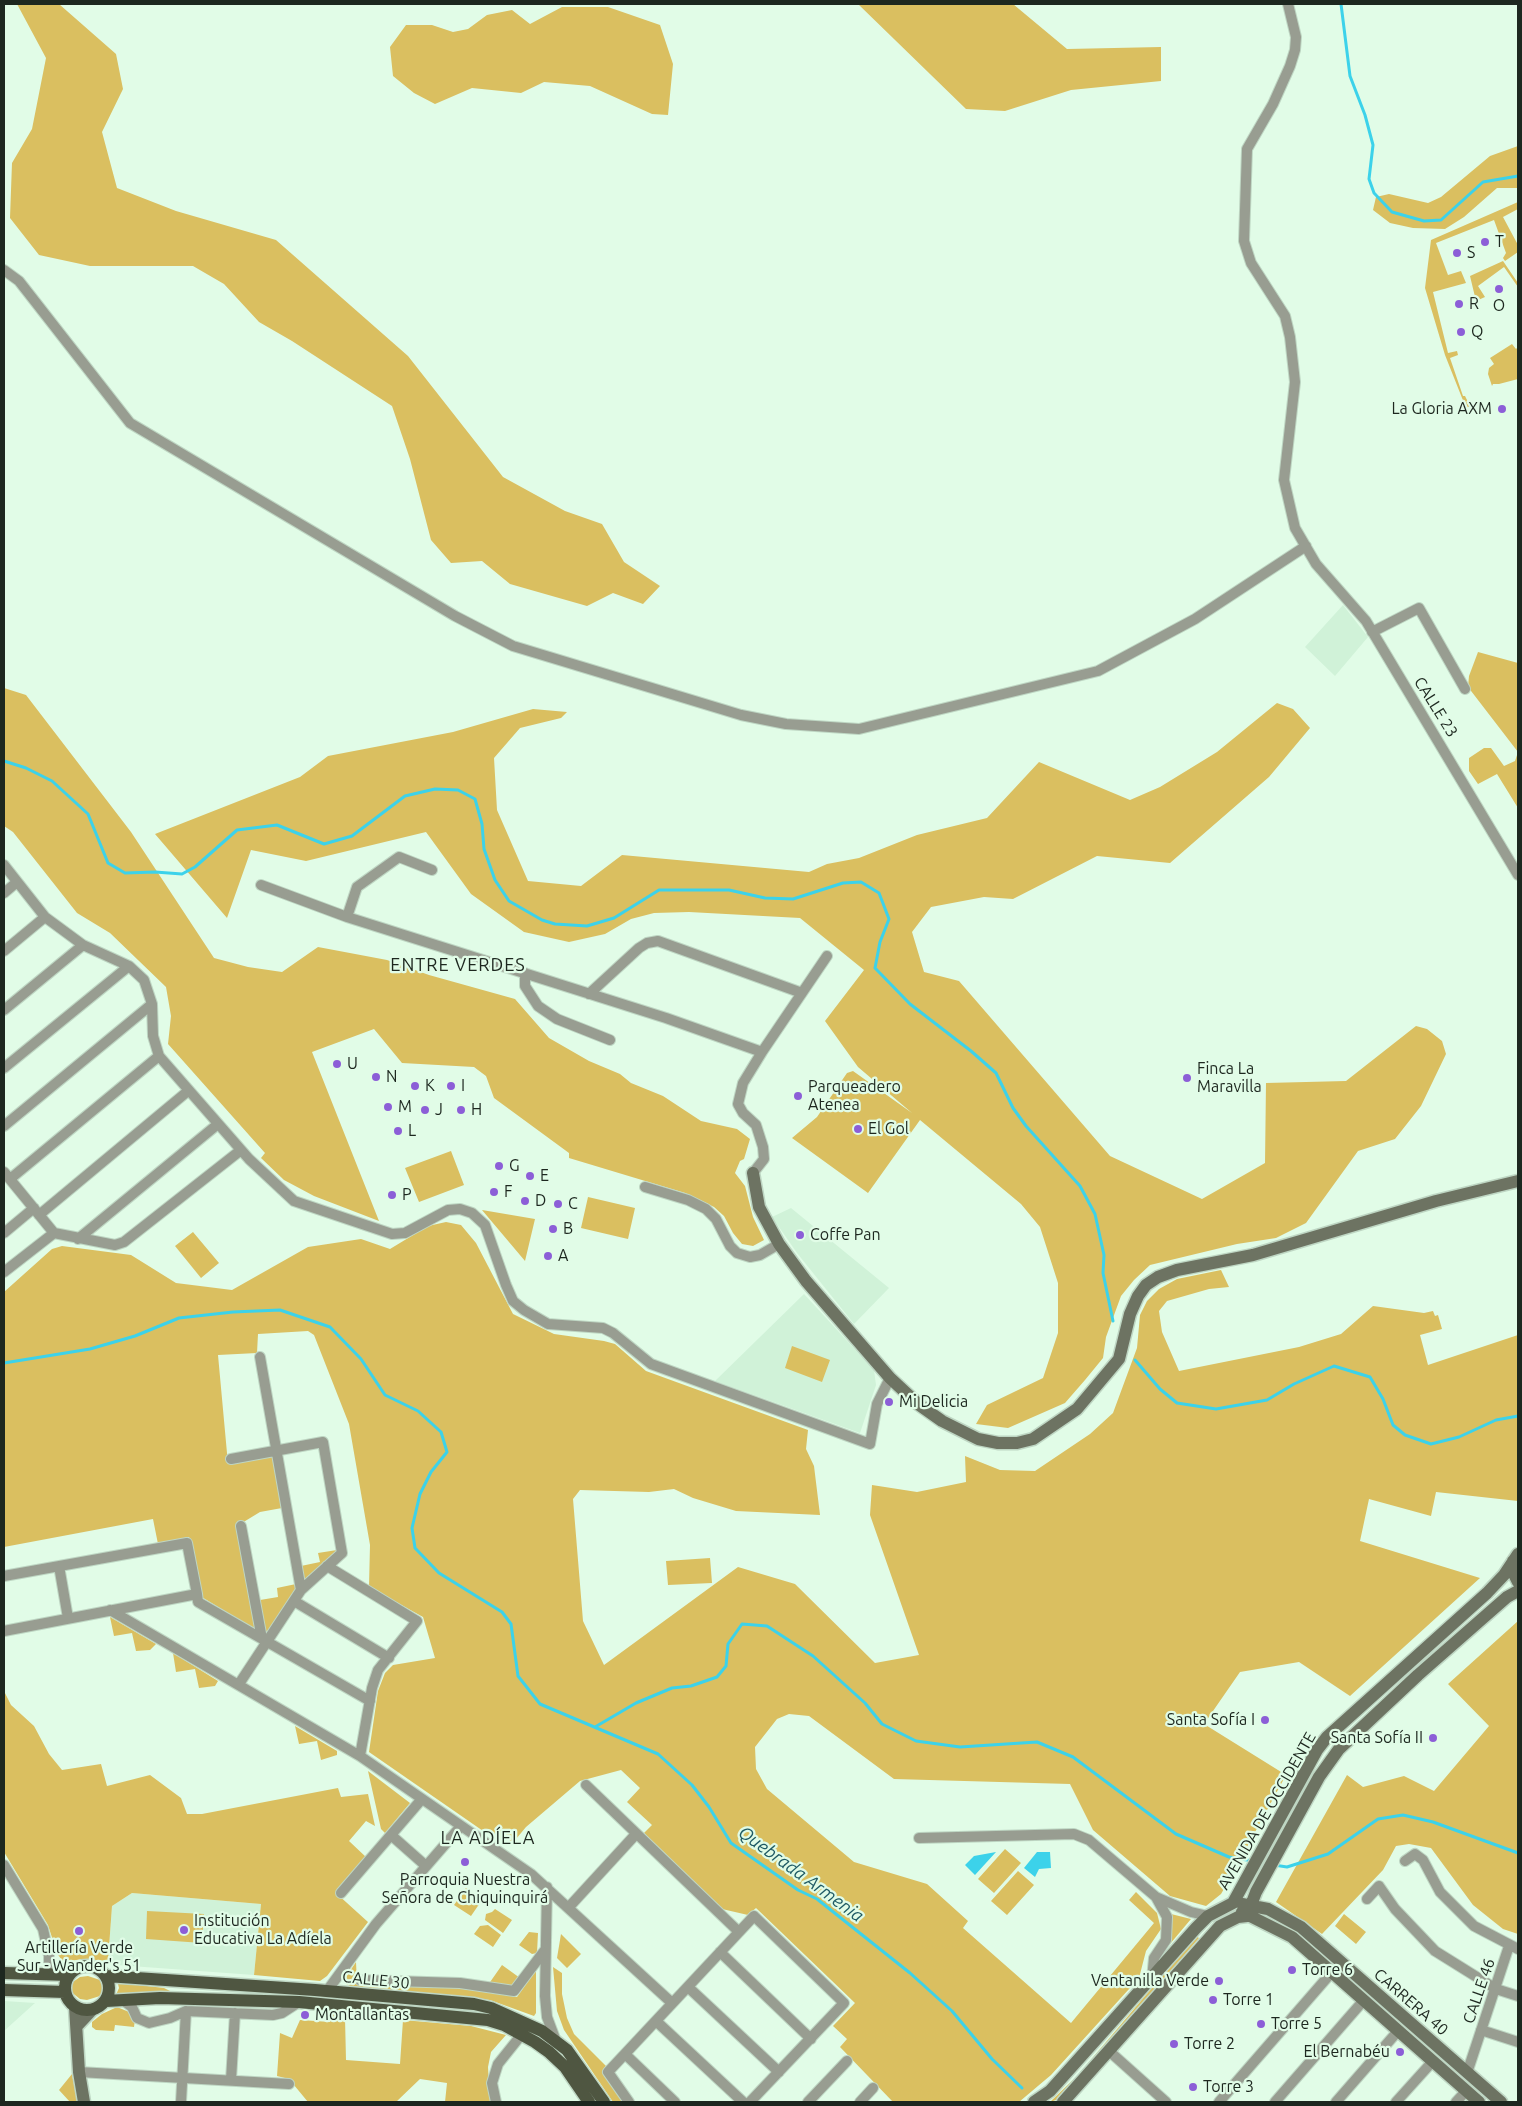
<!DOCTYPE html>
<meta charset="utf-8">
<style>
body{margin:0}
#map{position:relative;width:1522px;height:2106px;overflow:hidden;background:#e1fce7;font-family:Ubuntu,sans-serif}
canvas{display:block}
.frame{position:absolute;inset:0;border:5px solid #1d271f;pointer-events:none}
</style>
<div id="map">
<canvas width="1522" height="2106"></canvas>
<div class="frame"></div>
</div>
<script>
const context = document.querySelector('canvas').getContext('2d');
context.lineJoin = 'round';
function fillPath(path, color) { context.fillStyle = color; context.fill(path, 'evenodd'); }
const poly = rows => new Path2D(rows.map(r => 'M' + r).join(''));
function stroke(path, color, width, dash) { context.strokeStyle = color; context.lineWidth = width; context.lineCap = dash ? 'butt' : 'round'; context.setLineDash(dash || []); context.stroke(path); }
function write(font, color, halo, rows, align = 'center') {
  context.font = font + ' Ubuntu,sans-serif'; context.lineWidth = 4.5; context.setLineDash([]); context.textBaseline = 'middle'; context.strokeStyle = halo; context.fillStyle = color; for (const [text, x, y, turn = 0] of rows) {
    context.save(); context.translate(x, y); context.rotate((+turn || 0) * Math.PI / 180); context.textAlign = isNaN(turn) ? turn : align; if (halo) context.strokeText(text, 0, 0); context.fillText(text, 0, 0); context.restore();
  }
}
const built = poly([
 [1343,605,1368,637,1335,676,1305,647],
 [791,1208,889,1288,854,1324,797,1253,772,1217],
 [804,1294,874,1370,876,1385,860,1433,715,1381],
 [132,1893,261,1904,254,1975,117,1965,108,1961,112,1906],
 [4,2001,35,2003,4,2031]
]);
const green = poly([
 [17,4,59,4,116,54,123,89,102,132,117,188,176,211,276,240,408,356,503,477,565,511,602,524,624,562,660,586,643,604,613,593,587,606,510,584,482,561,451,563,431,540,410,459,392,406,292,341,259,322,224,284,193,266,90,266,39,255,10,218,12,163,32,129,46,58],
 [858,4,1013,4,1067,49,1161,47,1161,81,1071,90,1005,111,966,109],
 [562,7,608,7,660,25,673,64,668,115,652,114,590,86,544,82,521,93,472,88,435,104,414,93,393,76,390,47,406,25,432,25,453,32,468,29,487,15,512,10,530,24],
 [1518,146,1518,188,1497,188,1464,217,1445,229,1413,228,1390,223,1373,210,1376,197,1389,194,1428,203,1441,197,1490,156],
 [1518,202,1518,209,1503,217,1518,245,1518,252,1505,261,1503,258,1506,253,1494,220,1436,243,1448,275,1461,271,1466,283,1433,292,1448,353,1457,351,1458,355,1450,358,1463,396,1465,396,1470,406,1466,408,1445,355,1425,288,1431,240],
 [1503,261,1518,283,1518,287,1504,267,1478,286,1485,297,1476,301,1470,276],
 [1512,344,1516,349,1518,347,1518,379,1499,384,1493,384,1492,386,1488,374,1489,368,1494,364,1490,358],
 [1478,652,1518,663,1518,808,1497,774,1478,784,1469,771,1469,758,1484,748,1491,748,1504,766,1515,761,1518,752,1468,687,1469,676],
 [4,688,26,695,131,832,214,958,248,967,282,972,318,947,387,960,429,975,515,999,549,1038,589,1061,620,1074,631,1083,663,1096,701,1121,737,1129,750,1139,744,1159,740,1161,735,1173,745,1186,753,1217,764,1240,753,1246,742,1244,733,1233,724,1216,714,1207,685,1193,569,1158,569,1153,494,1098,486,1076,474,1067,402,1063,374,1029,312,1052,379,1221,314,1196,284,1180,261,1158,265,1153,168,1044,171,1016,166,987,110,933,77,913,13,832,4,826],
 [1277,703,1293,709,1310,728,1269,777,1170,863,1097,856,1013,899,984,897,931,907,912,932,924,972,959,981,1110,1156,1202,1199,1265,1163,1266,1083,1346,1081,1416,1026,1427,1029,1442,1041,1446,1054,1421,1106,1395,1139,1358,1151,1306,1223,1276,1238,1237,1244,1150,1265,1134,1280,1121,1296,1106,1337,1103,1358,1085,1380,1065,1403,1008,1428,976,1424,987,1405,1043,1378,1058,1333,1058,1283,1040,1227,1021,1204,920,1120,868,1193,792,1138,817,1117,847,1073,853,1071,912,1113,858,1067,825,1021,864,970,800,918,689,912,654,913,631,919,605,934,569,942,524,932,471,894,426,832,306,861,251,850,227,918,155,834,300,777,328,756,453,732,533,709,567,712,561,718,520,728,494,758,497,810,528,881,581,886,622,855,809,872,827,864,859,858,917,835,987,818,1039,762,1130,800,1160,787,1217,752],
 [451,1151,464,1185,419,1202,405,1168],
 [588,1197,635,1208,628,1239,581,1228],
 [482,1210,535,1219,525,1261],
 [446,1222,461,1225,476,1243,513,1314,554,1334,604,1341,615,1344,646,1371,808,1430,806,1449,814,1466,820,1515,736,1511,693,1498,674,1489,649,1492,580,1490,573,1499,583,1621,604,1665,738,1567,795,1584,875,1663,919,1655,870,1515,872,1485,917,1492,966,1482,965,1456,1000,1470,1035,1471,1090,1434,1113,1413,1137,1348,1140,1315,1147,1301,1159,1289,1177,1279,1221,1270,1229,1287,1209,1289,1167,1301,1159,1311,1162,1332,1179,1371,1299,1347,1341,1334,1373,1306,1424,1313,1433,1311,1435,1316,1438,1315,1442,1329,1420,1335,1428,1365,1518,1335,1518,1501,1436,1492,1431,1516,1369,1499,1360,1541,1480,1578,1350,1696,1299,1662,1240,1672,1204,1724,1286,1775,1228,1882,1221,1894,1206,1906,1170,1896,1093,1830,1070,1784,894,1779,809,1716,789,1714,777,1719,755,1747,756,1769,767,1789,854,1862,927,1884,968,1921,963,1928,1071,2023,1154,1923,1129,1900,1136,1892,1157,1913,1161,1929,1146,1951,1139,1978,1051,2075,1019,2102,893,2102,840,2047,847,2039,833,2026,855,2003,756,1908,748,1915,722,1909,644,1833,652,1825,627,1802,640,1788,621,1770,580,1781,526,1827,511,1845,486,1833,369,1752,378,1691,385,1673,393,1665,435,1658,423,1617,369,1587,370,1545,349,1424,314,1335,308,1331,258,1334,257,1353,218,1355,228,1464,272,1455,282,1508,260,1512,237,1526,256,1630,200,1596,189,1537,158,1544,153,1519,4,1547,4,1292,52,1249,62,1246,131,1255,176,1283,232,1290,308,1247,361,1239,390,1249,428,1226],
 [193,1232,219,1263,201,1278,175,1246],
 [792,1346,830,1360,822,1382,785,1368],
 [337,1550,337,1552,304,1584,301,1566,320,1562,318,1553],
 [710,1558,712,1583,668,1585,666,1561],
 [296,1584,297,1591,266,1634,263,1629,260,1600,278,1597,277,1588],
 [110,1617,156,1644,150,1650,136,1651,132,1633,114,1636],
 [1518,1621,1518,1934,1503,1929,1473,1905,1431,1848,1409,1844,1396,1846,1383,1870,1322,1934,1276,1902,1347,1775,1363,1787,1404,1776,1434,1791,1489,1726,1448,1684],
 [173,1653,218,1681,215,1686,199,1688,195,1669,176,1672],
 [4,1691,11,1705,34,1726,49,1754,62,1770,101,1764,107,1786,150,1775,181,1798,187,1814,202,1814,338,1788,341,1797,368,1794,375,1826,366,1821,349,1841,367,1858,336,1893,368,1922,327,1976,320,1981,254,1975,261,1904,132,1893,112,1906,108,1961,83,1959,63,1962,57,1953,48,1925,4,1852],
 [295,1726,337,1751,337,1755,321,1760,317,1741,299,1744],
 [368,1771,410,1803,385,1833,381,1829],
 [1005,1849,1021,1863,994,1893,978,1879],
 [1018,1871,1034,1885,1007,1915,991,1901],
 [466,1888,482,1900,471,1916,454,1905],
 [495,1909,512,1920,503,1933,485,1920,486,1914,492,1912],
 [147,1911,204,1914,202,1943,146,1939],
 [1171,1914,1191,1919,1170,1944],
 [1344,1914,1366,1932,1356,1944,1335,1926],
 [488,1925,501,1935,493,1947,474,1934,480,1926],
 [529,1932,538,1933,537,1953,532,1954,519,1945],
 [561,1934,581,1954,567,1968,557,1958],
 [1196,1936,1199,1938,1080,2076,1059,2099,1050,2102,1078,2075],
 [1305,1939,1458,2072,1457,2074,1304,1940],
 [356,1962,357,1983,462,1987,517,1997,536,1970,536,2013,534,2016,490,2000,350,1986,344,1983,344,1980],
 [502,1965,520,1978,512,1988,488,1985],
 [553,1967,562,1973,562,1994,567,2018,574,2034,606,2066,603,2070,625,2102,613,2102,564,2030,557,2011],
 [88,1976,100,1980,105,1985,105,1992,100,1996,87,2000,80,1999,70,1991,70,1984,80,1977],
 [117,1980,130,1984,164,1988,172,1992,115,1997,119,1988],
 [117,2007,129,2012,135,2019,134,2027,115,2025,114,2031,96,2030,92,2027,92,2022,102,2014],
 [333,2014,345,2018,346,2060,400,2064,403,2020,471,2026,506,2035,491,2052,488,2067,490,2102,445,2102,447,2083,420,2079,396,2102,308,2102,289,2079,277,2076,280,2033,292,2038,300,2020,330,2022],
 [72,2074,77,2101,75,2102,70,2102,59,2090]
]);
const water = poly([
 [996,1852,975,1875,965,1865,974,1856],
 [1037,1852,1050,1852,1051,1868,1039,1869,1035,1877,1024,1868]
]);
const stream = poly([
 [1341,4,1350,76,1365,115,1373,145,1369,179,1374,193,1392,212,1424,221,1441,220,1483,182,1518,176],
 [4,761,26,768,52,781,88,814,108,863,125,873,155,872,182,874,195,867,237,830,277,825,324,844,352,836,405,796,435,789,458,790,475,799,482,824,484,849,495,880,509,901,542,920,555,924,587,926,614,918,659,890,729,890,765,898,793,899,843,883,861,882,879,893,889,919,880,942,875,968,910,1004,971,1051,996,1073,1013,1108,1026,1126,1080,1186,1095,1214,1104,1255,1103,1273,1113,1321],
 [1135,1360,1160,1389,1177,1403,1216,1409,1267,1400,1294,1384,1334,1366,1370,1377,1383,1399,1393,1425,1405,1435,1431,1444,1459,1437,1496,1420,1518,1416],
 [4,1363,90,1349,135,1336,179,1318,233,1312,280,1310,330,1327,361,1359,385,1395,418,1411,441,1432,447,1452,431,1472,420,1494,412,1528,415,1548,439,1573,502,1612,511,1624,518,1676,540,1704,658,1754,692,1785,709,1807,731,1843,798,1890,817,1899,910,1973,952,2011,992,2059,1022,2088],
 [595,1727,636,1703,672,1688,691,1686,717,1677,726,1666,728,1644,742,1624,767,1626,813,1656,865,1703,882,1724,916,1741,960,1747,1037,1742,1073,1757,1176,1834,1229,1857,1253,1861],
 [1274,1865,1287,1867,1328,1854,1378,1819,1403,1815,1433,1822,1518,1853]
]);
const street = poly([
 [1288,4,1296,37,1295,50,1290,66,1273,104,1247,149,1244,241,1251,263,1285,316,1290,337,1295,382,1284,480,1295,528,1316,564,1366,621,1518,875],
 [4,270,19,281,130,423,455,616,513,646,741,715,786,724,859,729,1098,671,1195,619,1306,546],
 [1372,632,1419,608,1465,689],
 [4,865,45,917,83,945,129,966,144,980,152,1004,153,1036,159,1056,249,1159,294,1201,392,1234,405,1233,448,1210,460,1209,472,1213,485,1225,506,1285,513,1301,524,1310,548,1324,603,1328,613,1333,651,1364,870,1444,877,1404,890,1378],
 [261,885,347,917,666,1018,762,1052,743,1083,738,1104,743,1113,756,1125,763,1147,764,1159,753,1173],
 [4,893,17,882],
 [347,917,357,887,399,857,432,870],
 [4,951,45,917],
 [525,973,525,986,538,1006,557,1019,610,1040],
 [589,994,639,948,647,943,658,941,802,993],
 [4,1010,83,945],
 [762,1052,827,956],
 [4,1068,129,966],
 [4,1126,152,1004],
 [4,1172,54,1233,115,1245,124,1242,241,1150],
 [10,1179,159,1056],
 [645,1187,688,1200,706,1209,716,1219,730,1246,737,1253,750,1257,760,1255,779,1244],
 [39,1215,188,1091],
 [4,1233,34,1208],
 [78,1239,218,1124],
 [4,1272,54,1233],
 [260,1357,301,1590],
 [231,1459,323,1442,342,1553,301,1590,239,1684],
 [241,1526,262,1639],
 [59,1566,68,1618],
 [327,1566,417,1621,378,1670,372,1688,360,1756],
 [4,1576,187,1543,197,1594,4,1631],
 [197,1594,198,1602,370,1701],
 [294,1601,389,1658],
 [110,1610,360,1756,531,1874,672,2003],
 [586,1785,739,1932],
 [391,1835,426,1866],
 [919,1838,1074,1834,1089,1840,1156,1897,1191,1912,1208,1916],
 [1405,1861,1415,1854,1423,1860,1440,1892,1474,1926,1518,1949],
 [4,1865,43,1929,49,1956,49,1974],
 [547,1887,545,1996,547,2017,556,2041],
 [341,1893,421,1800],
 [1367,1899,1379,1886,1395,1909,1435,1951,1496,1989,1518,1996],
 [569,1907,636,1834],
 [720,1952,811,2039],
 [1152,1979,1154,1958,1166,1940,1167,1917,1156,1897],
 [360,1980,460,1983,514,1991,545,1950],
 [688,1987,779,2072],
 [327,1991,376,1924,461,1826],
 [124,2001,132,2007,137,2018,149,2023,170,2018,186,2011,273,2015,282,2013,299,2002],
 [656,2021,743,2102],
 [1481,2030,1518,2042],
 [1109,2051,1166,2102],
 [625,2054,675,2102],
 [79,2072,289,2084],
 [1467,2073,1509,1946],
 [231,2080,235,2013],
 [181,2102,186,2011],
 [496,2102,492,2083,498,2064,522,2034],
 [629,2102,608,2072,754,1916,844,2003,750,2102],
 [808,2102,847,2061],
 [860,2102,873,2088],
 [1219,2102,1332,1972],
 [1275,2102,1364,2000],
 [1336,2102,1398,2031],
 [1396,2102,1433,2061],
 [1456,2102,1466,2091]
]);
const secondary = poly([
 [753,1173,759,1207,779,1244,806,1281,890,1378,918,1404,942,1421,978,1439,998,1443,1017,1443,1033,1439,1077,1409,1119,1359,1130,1314,1138,1296,1146,1285,1158,1277,1177,1270,1253,1255,1436,1201,1518,1181],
 [1513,1561,1512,1570,1518,1582],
 [1242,1904,1268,1909,1301,1927,1501,2102],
 [1242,1912,1292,1937,1479,2102],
 [75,2007,79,2072,84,2102],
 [77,2026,92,2010],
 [1034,2102,1050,2091,1196,1928,1208,1916,1233,1903,1317,1750,1327,1737,1487,1593,1504,1575,1518,1554],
 [1063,2102,1220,1926,1238,1917,1247,1916,1256,1892,1319,1777,1339,1749,1418,1675,1507,1597,1518,1591]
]);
const primary = poly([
 '65 1988a22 22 0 1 1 44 0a22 22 0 1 1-44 0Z',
 [4,1973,69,1975],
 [106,1976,315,1990,474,2004,491,2008,542,2031,567,2050,604,2102],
 [4,1990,65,1992],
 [106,2001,160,1998,299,2002,488,2020,504,2025,535,2042,549,2052,565,2067,589,2102]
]);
const markers = [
 [1485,242,5,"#8c5ed7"],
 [1457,253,5,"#8c5ed7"],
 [1499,289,5,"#8c5ed7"],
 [1459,304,5,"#8c5ed7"],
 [1461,332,5,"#8c5ed7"],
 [1502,409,5,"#8c5ed7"],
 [337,1064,5,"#8c5ed7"],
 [376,1077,5,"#8c5ed7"],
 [1187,1078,5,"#8c5ed7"],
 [415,1086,5,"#8c5ed7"],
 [451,1086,5,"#8c5ed7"],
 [798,1096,5,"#8c5ed7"],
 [388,1107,5,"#8c5ed7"],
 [425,1110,5,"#8c5ed7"],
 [461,1110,5,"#8c5ed7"],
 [858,1129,5,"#8c5ed7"],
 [398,1131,5,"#8c5ed7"],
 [499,1166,5,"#8c5ed7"],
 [530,1176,5,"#8c5ed7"],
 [494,1192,5,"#8c5ed7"],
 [392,1195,5,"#8c5ed7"],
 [525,1201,5,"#8c5ed7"],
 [558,1204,5,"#8c5ed7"],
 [553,1229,5,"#8c5ed7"],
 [800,1235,5,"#8c5ed7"],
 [548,1256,5,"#8c5ed7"],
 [889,1402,5,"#8c5ed7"],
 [1265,1720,5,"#8c5ed7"],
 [1433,1738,5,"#8c5ed7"],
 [465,1862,5,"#8c5ed7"],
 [184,1930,5,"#8c5ed7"],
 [79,1931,5,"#8c5ed7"],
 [1292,1970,5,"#8c5ed7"],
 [1219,1981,5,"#8c5ed7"],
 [1213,2000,5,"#8c5ed7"],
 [305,2015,5,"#8c5ed7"],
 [1261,2024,5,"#8c5ed7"],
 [1174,2044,5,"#8c5ed7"],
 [1400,2052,5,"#8c5ed7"],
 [1193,2087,5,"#8c5ed7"]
];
const poiNames = [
 ["T",1495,242],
 ["S",1467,253],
 ["R",1469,304],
 ["O",1499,306,"center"],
 ["Q",1471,332],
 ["La Gloria AXM",1492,409,"right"],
 ["U",347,1064],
 ["Finca La",1197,1069],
 ["Maravilla",1197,1087],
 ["N",386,1077],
 ["K",425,1086],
 ["I",461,1086],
 ["Parqueadero",808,1087],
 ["Atenea",808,1105],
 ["M",398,1107],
 ["J",435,1110],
 ["H",471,1110],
 ["El Gol",868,1129],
 ["L",408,1131],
 ["G",509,1166],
 ["E",540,1176],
 ["F",504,1192],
 ["P",402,1195],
 ["D",535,1201],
 ["C",568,1204],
 ["B",563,1229],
 ["Coffe Pan",810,1235],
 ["A",558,1256],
 ["Mi Delicia",899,1402],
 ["Santa Sofía I",1255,1720,"right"],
 ["Santa Sofía II",1423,1738,"right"],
 ["Parroquia Nuestra",465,1880,"center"],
 ["Señora de Chiquinquirá",465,1898,"center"],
 ["Institución",194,1921],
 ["Educativa La Adíela",194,1939],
 ["Artillería Verde",79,1948,"center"],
 ["Sur - Wander's 51",79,1966,"center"],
 ["Torre 6",1302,1970],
 ["Ventanilla Verde",1209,1981,"right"],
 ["Torre 1",1223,2000],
 ["Montallantas",315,2015],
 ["Torre 5",1271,2024],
 ["Torre 2",1184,2044],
 ["El Bernabéu",1390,2052,"right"],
 ["Torre 3",1203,2087]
];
const streetNames = [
 ["CALLE 23",1436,707,58],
 ["AVENIDA DE OCCIDENTE",1267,1811,-60],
 ["CALLE 30",376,1980,6],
 ["CALLE 46",1479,1991,-71],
 ["CARRERA 40",1411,2002,41]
];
const neighbourhoodNames = [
 ["ENTRE VERDES",458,965],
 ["LA ADÍELA",488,1838]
];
const waterNames = [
 ["Quebrada Armenia",801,1874,36]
];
fillPath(built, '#d0f2d8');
fillPath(green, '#dabf60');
fillPath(water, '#3cd2ea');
stroke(stream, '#3cd2ea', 3);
stroke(street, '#bed6c3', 12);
stroke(secondary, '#bed6c3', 15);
stroke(primary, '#bed6c3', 15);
stroke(street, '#989d91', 10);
stroke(secondary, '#6d7362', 12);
stroke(primary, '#4f5641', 12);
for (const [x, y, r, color] of markers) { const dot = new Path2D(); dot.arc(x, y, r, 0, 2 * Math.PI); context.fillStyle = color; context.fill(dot); stroke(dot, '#e1fce7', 2); }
write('16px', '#1d271f', '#e1fce7', poiNames, 'left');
write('16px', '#1d271f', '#e1fce7', streetNames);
context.letterSpacing = '1px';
write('18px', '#1d271f', '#e1fce7', neighbourhoodNames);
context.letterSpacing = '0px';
write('italic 18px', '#1f5a64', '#e1fce7', waterNames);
</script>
